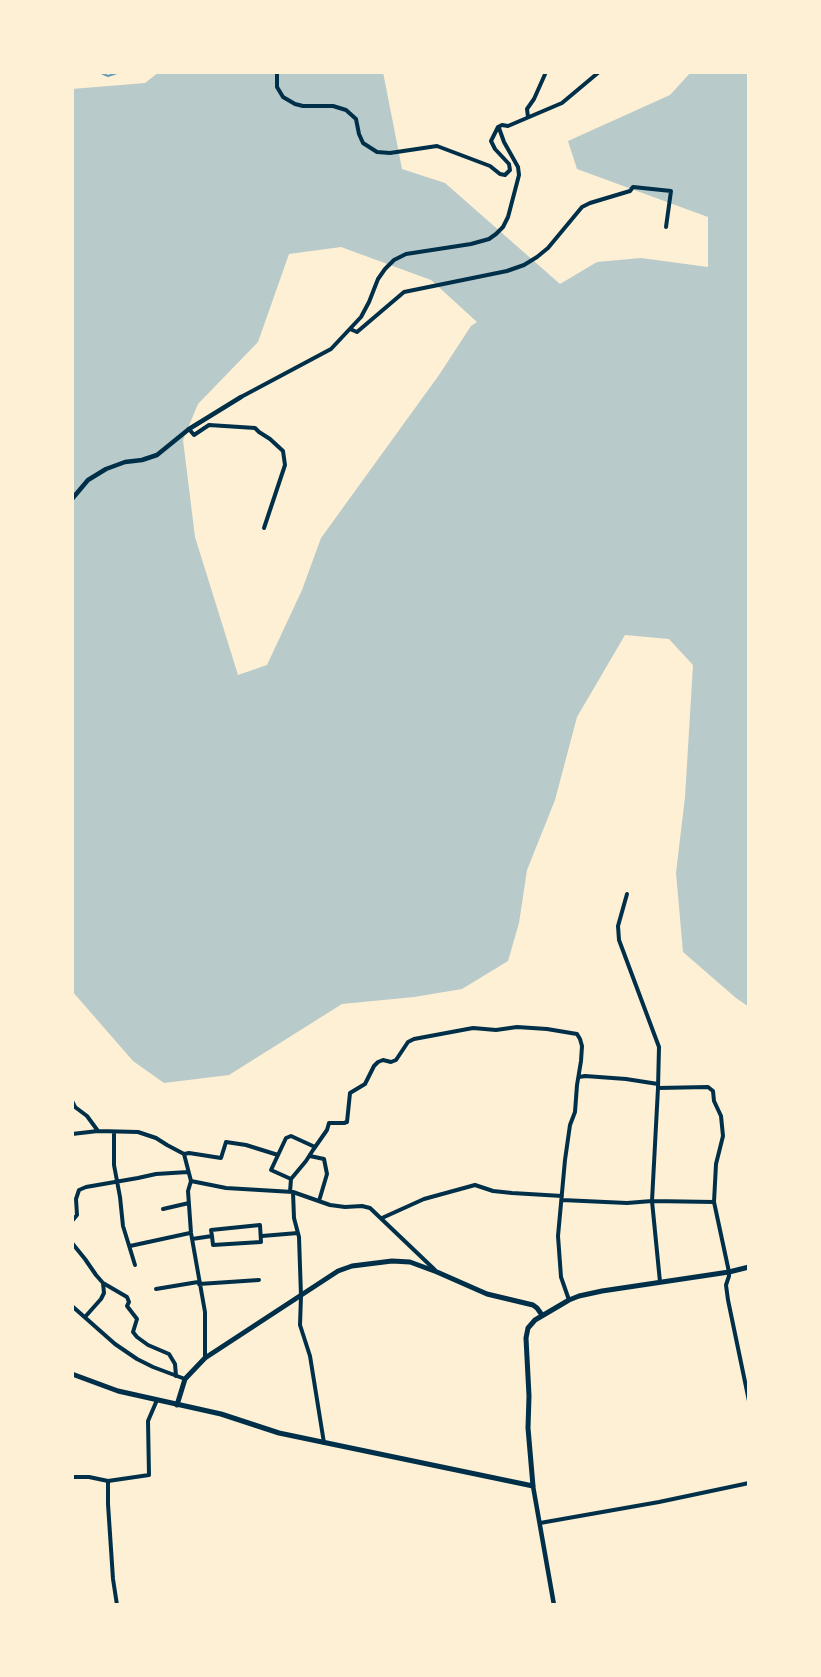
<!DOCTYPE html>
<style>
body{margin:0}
#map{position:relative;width:821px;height:1677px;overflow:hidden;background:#fdf0d5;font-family:Cabin,sans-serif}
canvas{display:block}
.frame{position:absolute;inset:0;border:74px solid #fdf0d5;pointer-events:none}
</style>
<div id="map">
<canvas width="821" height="1677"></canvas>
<div class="frame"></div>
</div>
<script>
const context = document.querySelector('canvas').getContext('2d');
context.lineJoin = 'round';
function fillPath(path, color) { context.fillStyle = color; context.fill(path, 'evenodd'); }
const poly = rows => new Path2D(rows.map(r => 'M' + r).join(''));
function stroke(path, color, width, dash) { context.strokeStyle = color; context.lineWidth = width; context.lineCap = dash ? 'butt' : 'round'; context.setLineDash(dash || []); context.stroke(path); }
const green = poly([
 [159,72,383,72,402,169,445,183,560,284,597,262,641,258,708,267,708,217,577,169,568,141,670,95,691,72,749,72,749,1007,736,998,683,952,676,873,685,797,693,665,669,639,625,635,577,717,555,800,527,870,519,923,508,961,462,989,414,997,342,1004,229,1075,164,1083,133,1061,72,991,72,89,145,83],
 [341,247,431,280,477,322,471,326,439,375,321,538,302,590,267,665,238,675,195,537,183,440,198,404,258,342,289,254]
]);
const stream = poly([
 [99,72,108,76,120,72]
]);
const minor = poly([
 [277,72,277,87,283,97,295,104,303,106,333,106,346,110,356,119,359,134,363,143,377,152,390,153,437,146,490,166,500,174,505,175,510,170,509,164,495,149,491,141,498,127,502,125,508,126,562,103,599,72],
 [528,117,527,109,534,99,546,72],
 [350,329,357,332,404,292,507,271,524,265,537,257,548,248,582,207,590,203,630,191,633,187,671,191,666,227],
 [241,397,331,349,361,317,369,302,378,279,385,269,394,260,406,254,471,244,489,239,496,234,503,227,508,217,519,175,518,167,504,142,499,128],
 [189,429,194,435,209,425,255,428,259,432,270,439,283,451,285,465,264,528],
 [627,894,618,926,619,940,659,1047,658,1088,652,1201,660,1282],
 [579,1077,585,1076,626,1079,658,1084],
 [658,1088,708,1087,713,1091,714,1101,721,1116,723,1136,716,1164,714,1202,729,1272,729,1276,726,1285,728,1300,749,1401],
 [72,1101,75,1107,87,1116,98,1131],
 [114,1132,114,1165,120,1197,123,1226,135,1265],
 [72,1134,98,1131,138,1132,156,1138,167,1145,184,1154,191,1181,188,1191,191,1233,205,1312,205,1358],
 [184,1154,189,1153,221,1158,226,1142,246,1145,278,1155],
 [310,1156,324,1159,327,1174,319,1201],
 [291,1179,271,1170,286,1138,291,1136,315,1147],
 [191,1181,226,1188,293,1192,330,1205,345,1207,362,1206,370,1208,435,1270],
 [290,1192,291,1179,306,1161,313,1150,327,1130,329,1123,344,1123,347,1122,350,1093,365,1084,374,1066,378,1062,383,1060,391,1062,396,1060,408,1042,414,1039,473,1028,496,1030,517,1027,547,1029,577,1034,580,1039,582,1046,581,1061,577,1085,575,1112,570,1125,565,1160,558,1236,561,1277,569,1300],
 [293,1192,294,1218,299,1237,301,1296,300,1325,310,1356,324,1443],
 [562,1200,627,1203,652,1201,714,1202],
 [163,1209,189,1203],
 [382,1218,424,1199,475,1185,493,1191,512,1193,562,1196],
 [72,1221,77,1215,76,1199,79,1190,86,1187,138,1178,156,1174,188,1172],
 [262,1236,298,1233],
 [192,1239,212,1236,213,1245,261,1242,260,1225,211,1230,212,1236],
 [72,1243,85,1259,96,1275,103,1283,104,1293,101,1299,85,1317],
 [130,1246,190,1233],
 [103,1283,127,1297,129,1302,127,1306,137,1319,133,1332,137,1337,148,1345,169,1354,175,1364,176,1376],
 [199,1284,259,1280],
 [156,1289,198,1282],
 [72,1306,115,1344,137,1359,153,1367,185,1379],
 [72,1477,89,1477,108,1481,149,1475,148,1421,157,1400],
 [108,1481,108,1504,113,1579,117,1605],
 [540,1523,659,1502,749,1483]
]);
const tertiary = poly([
 [72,499,88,480,106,469,125,462,142,460,157,455,189,429,241,397],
 [533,1486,554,1605]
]);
const primary = poly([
 [72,1374,118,1391,221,1414,279,1433,533,1486,528,1428,529,1396,526,1338,528,1328,535,1320,569,1300,579,1296,602,1291,729,1272,749,1267],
 [177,1405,185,1379,205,1358,338,1271,352,1266,392,1261,410,1262,437,1272,487,1294,533,1305,537,1308,542,1315]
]);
fillPath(green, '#b9caca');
stroke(stream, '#669bbc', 2);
stroke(minor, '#003049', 4);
stroke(tertiary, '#003049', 4.5);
stroke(primary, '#003049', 5);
</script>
